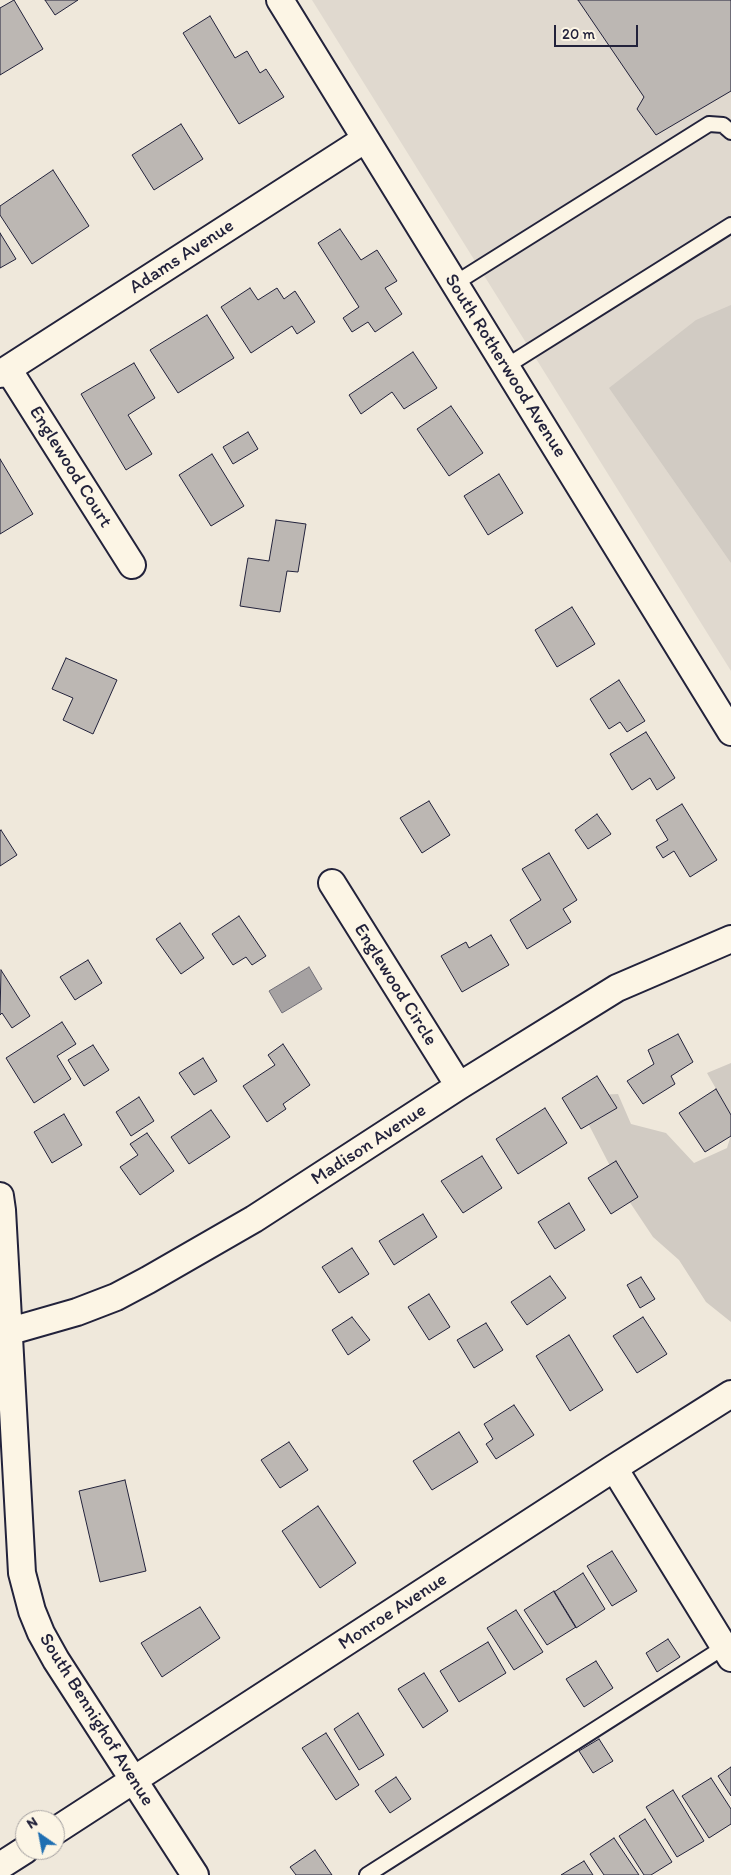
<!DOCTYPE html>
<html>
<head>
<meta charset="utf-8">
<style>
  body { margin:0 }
  #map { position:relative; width:731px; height:1875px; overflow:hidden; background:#efe8db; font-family:Itim,sans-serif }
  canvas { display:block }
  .north { position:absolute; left:15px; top:1810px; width:50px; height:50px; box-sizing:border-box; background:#fcf5e5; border:1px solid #a5a1a1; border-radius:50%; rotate:327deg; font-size:14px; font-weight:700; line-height:20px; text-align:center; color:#22223b }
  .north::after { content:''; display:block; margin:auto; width:18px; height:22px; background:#1f6fb2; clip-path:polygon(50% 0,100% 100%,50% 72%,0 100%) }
  .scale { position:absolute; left:554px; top:25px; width:84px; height:22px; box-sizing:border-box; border:2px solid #22223b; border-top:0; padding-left:6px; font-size:15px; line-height:18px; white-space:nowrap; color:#22223b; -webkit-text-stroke:4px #fcf5e5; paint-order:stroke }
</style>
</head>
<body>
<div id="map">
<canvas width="731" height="1875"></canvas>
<div class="north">N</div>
<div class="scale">20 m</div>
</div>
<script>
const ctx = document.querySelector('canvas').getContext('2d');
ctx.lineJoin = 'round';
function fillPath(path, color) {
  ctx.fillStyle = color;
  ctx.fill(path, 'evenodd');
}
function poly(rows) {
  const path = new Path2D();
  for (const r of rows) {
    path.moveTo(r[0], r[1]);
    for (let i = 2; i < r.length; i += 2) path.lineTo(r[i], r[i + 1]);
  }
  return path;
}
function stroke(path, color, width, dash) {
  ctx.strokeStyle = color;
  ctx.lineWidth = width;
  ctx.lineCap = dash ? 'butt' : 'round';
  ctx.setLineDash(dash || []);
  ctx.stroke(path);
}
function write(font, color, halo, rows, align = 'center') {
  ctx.font = font + ' Itim,sans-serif';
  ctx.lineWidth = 4;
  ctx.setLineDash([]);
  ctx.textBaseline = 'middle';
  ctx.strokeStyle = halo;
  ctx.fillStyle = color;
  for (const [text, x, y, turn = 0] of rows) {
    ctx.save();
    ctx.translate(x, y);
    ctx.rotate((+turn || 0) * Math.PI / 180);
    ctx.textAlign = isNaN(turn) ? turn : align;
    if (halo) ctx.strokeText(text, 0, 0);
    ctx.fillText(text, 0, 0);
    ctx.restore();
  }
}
fillPath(poly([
  [312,0,731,0,731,671]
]), '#e0d9cf');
fillPath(poly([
  [731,305,731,563,609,388,696,320],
  [731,1063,731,1115,707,1073],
  [618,1094,631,1124,666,1133,694,1163,727,1148,731,1135,731,1322,706,1302,679,1260,653,1237,625,1195,574,1096]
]), '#d1cbc3');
const water = poly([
  [309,967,322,989,282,1013,269,991,309,967]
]);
fillPath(water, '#a6a2a2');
stroke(water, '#716f79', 1);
const building = poly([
  [14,0,43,49,0,75,0,8,14,0],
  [45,0,78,0,55,15,45,0],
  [578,0,731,0,731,91,656,135,637,109,644,97,578,0],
  [210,16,235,58,247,51,260,73,266,69,284,97,239,124,183,33,210,16],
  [181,124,203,159,154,190,132,155,181,124],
  [53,170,89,226,32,264,0,215,0,206,53,170],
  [340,229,361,260,377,250,397,281,385,288,402,314,375,332,368,322,352,332,343,318,359,307,318,243,340,229],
  [0,233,16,259,0,268,0,233],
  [250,288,258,300,277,288,284,299,295,291,315,322,297,334,292,326,251,353,221,307,250,288],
  [207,315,234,358,178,393,150,350,207,315],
  [413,352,437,388,404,409,392,392,361,414,349,395,413,352],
  [134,363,155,398,128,415,152,454,126,470,81,394,134,363],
  [451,406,483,453,449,476,417,429,451,406],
  [248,432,258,449,233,464,223,447,248,432],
  [212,454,244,506,211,526,179,475,212,454],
  [0,459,33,514,0,534,0,459],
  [499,474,523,513,488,535,464,496,499,474],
  [276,520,306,524,298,572,287,571,280,612,240,606,248,558,269,561,276,520],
  [572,607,595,644,557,667,535,630,572,607],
  [66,658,117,680,93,734,63,720,73,698,52,689,66,658],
  [619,680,645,721,627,732,620,722,609,729,590,699,619,680],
  [646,732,675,778,657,790,650,778,632,790,610,754,646,732],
  [429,801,450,835,422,853,400,818,429,801],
  [682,804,717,860,690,877,674,851,663,858,656,847,668,840,656,820,682,804],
  [597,814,611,834,588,849,575,830,597,814],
  [1,830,17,855,0,866,0,831,1,830],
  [549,853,577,900,563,909,571,922,527,949,510,920,541,900,522,869,549,853],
  [239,916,266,956,252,965,246,957,233,965,212,934,239,916],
  [180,923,204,958,181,974,156,939,180,923],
  [491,935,509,965,462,992,441,956,466,942,469,948,491,935],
  [88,960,102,983,75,1000,60,977,88,960],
  [1,970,30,1016,12,1028,2,1013,0,1015,1,970],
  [62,1022,76,1044,57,1056,71,1079,34,1103,6,1058,62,1022],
  [678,1034,693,1062,671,1076,675,1084,643,1104,627,1081,654,1064,648,1050,678,1034],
  [283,1044,310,1085,283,1104,286,1109,267,1122,243,1086,275,1065,268,1055,283,1044],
  [93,1045,109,1070,84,1086,68,1060,93,1045],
  [203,1058,217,1081,194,1095,179,1073,203,1058],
  [597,1076,617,1108,581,1129,562,1098,597,1076],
  [716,1089,731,1115,731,1136,705,1152,679,1113,716,1089],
  [139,1097,154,1121,131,1136,116,1112,139,1097],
  [545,1108,567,1143,518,1174,496,1139,545,1108],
  [211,1110,230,1137,189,1164,171,1137,211,1110],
  [64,1114,82,1145,52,1163,34,1132,64,1114],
  [147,1133,174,1171,140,1195,120,1167,138,1155,130,1144,147,1133],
  [482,1156,502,1188,463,1213,441,1181,482,1156],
  [616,1161,638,1197,611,1214,588,1178,616,1161],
  [569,1203,585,1230,555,1249,538,1222,569,1203],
  [423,1214,437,1237,394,1265,379,1241,423,1214],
  [352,1248,369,1274,339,1293,322,1267,352,1248],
  [550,1276,566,1298,527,1325,511,1302,550,1276],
  [641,1277,655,1299,640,1308,627,1285,641,1277],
  [429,1294,450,1327,429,1340,408,1307,429,1294],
  [352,1317,370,1340,348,1355,332,1330,352,1317],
  [643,1317,667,1354,637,1373,613,1336,643,1317],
  [486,1323,503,1350,474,1368,457,1340,486,1323],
  [569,1335,603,1390,570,1411,536,1356,569,1335],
  [514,1405,534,1435,496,1459,486,1444,493,1439,484,1424,514,1405],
  [459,1432,478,1462,432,1490,413,1461,459,1432],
  [289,1442,308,1470,280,1488,261,1460,289,1442],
  [125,1480,146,1571,100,1582,79,1491,125,1480],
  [318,1506,356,1563,320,1588,282,1531,318,1506],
  [612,1551,637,1591,612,1606,587,1566,612,1551],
  [583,1573,605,1609,576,1628,554,1592,583,1573],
  [554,1591,576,1627,547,1645,524,1610,554,1591],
  [200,1607,220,1638,162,1677,141,1643,200,1607],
  [516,1610,543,1652,514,1670,487,1628,516,1610],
  [668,1639,680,1657,657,1672,646,1653,668,1639],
  [488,1642,506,1673,459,1702,440,1671,488,1642],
  [596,1661,613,1688,584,1707,566,1679,596,1661],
  [424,1673,448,1711,423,1728,398,1689,424,1673],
  [358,1713,384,1755,359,1770,334,1729,358,1713],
  [326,1733,359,1785,336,1800,302,1748,326,1733],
  [599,1739,613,1761,593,1773,579,1751,599,1739],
  [731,1767,731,1796,718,1776,731,1767],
  [396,1777,411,1799,390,1813,375,1791,396,1777],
  [711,1778,731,1809,731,1824,709,1838,682,1796,711,1778],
  [673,1790,704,1841,677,1857,646,1807,673,1790],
  [645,1819,672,1862,651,1875,644,1875,619,1836,645,1819],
  [614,1838,639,1875,604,1875,590,1854,614,1838],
  [315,1850,332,1875,296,1875,290,1867,315,1850],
  [584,1861,593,1875,561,1875,584,1861]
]);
fillPath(building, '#bcb7b3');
stroke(building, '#22223b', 1);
const lane = poly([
  [454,284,709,124,723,125,731,132],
  [505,367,731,225],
  [367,1875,729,1644]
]);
const street = poly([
  [280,0,731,732],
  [8,369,132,565],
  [0,374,364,140],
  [332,883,459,1086],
  [0,1196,2,1210,22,1573,32,1611,41,1633,56,1660,195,1875],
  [0,1334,77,1312,116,1297,148,1280,254,1219,459,1086,617,988,731,939],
  [614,1468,731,1658],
  [55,1831,614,1468,731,1394],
  [0,1866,25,1850]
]);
stroke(lane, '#22223b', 18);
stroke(street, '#22223b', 30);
stroke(lane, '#fcf5e5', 14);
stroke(street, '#fcf5e5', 26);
write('19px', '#22223b', '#fcf5e5', [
  ["Adams Avenue",182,257,-33],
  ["South Rotherwood Avenue",505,366,58],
  ["Englewood Court",70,467,58],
  ["Englewood Circle",395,985,58],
  ["Madison Avenue",369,1145,-33],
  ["Monroe Avenue",393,1612,-33],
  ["South Bennighof Avenue",96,1720,58]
]);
</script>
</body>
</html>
